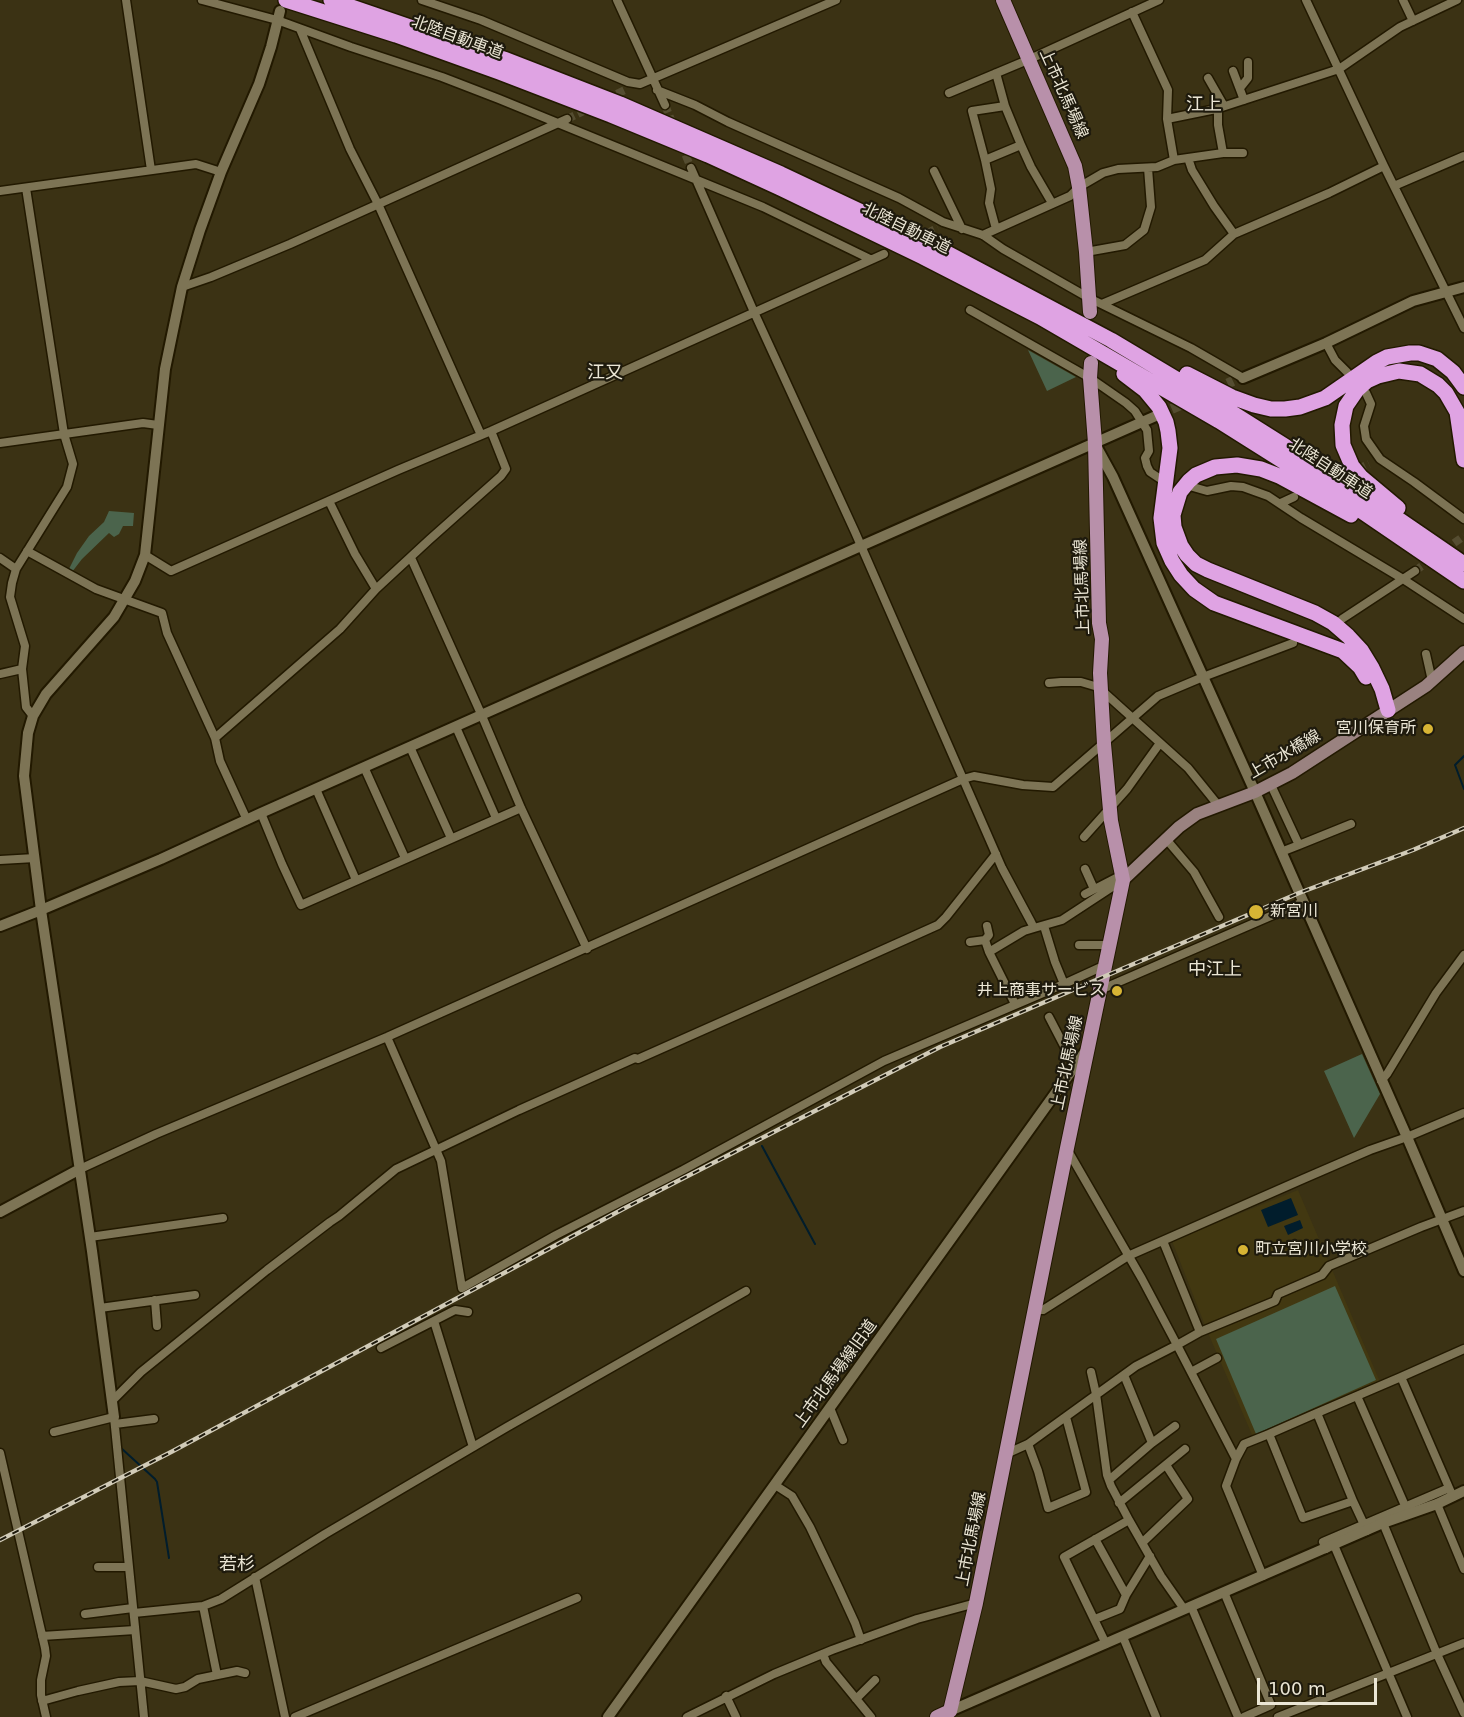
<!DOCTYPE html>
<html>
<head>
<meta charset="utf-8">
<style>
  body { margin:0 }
  #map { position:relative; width:1464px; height:1717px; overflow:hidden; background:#3b3214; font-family:"DejaVu Sans",sans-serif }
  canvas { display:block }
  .scale { position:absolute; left:1257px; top:1678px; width:120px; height:27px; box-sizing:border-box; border:3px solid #ebe6d5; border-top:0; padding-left:8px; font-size:18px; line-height:21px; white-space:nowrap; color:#ebe6d5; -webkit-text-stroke:4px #1e1a0d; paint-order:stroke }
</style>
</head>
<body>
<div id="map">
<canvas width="1464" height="1717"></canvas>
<div class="scale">100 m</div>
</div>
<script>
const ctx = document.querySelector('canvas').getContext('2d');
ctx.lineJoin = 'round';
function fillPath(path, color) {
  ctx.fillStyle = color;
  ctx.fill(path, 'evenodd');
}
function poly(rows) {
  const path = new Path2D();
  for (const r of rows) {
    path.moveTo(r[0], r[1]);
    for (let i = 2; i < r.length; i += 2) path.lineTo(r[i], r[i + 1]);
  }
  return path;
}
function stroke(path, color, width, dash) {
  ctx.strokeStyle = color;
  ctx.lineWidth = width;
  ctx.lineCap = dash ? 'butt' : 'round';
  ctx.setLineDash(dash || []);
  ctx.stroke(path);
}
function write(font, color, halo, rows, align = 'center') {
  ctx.font = font + ' "DejaVu Sans","Noto Sans JP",sans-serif';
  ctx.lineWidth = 4.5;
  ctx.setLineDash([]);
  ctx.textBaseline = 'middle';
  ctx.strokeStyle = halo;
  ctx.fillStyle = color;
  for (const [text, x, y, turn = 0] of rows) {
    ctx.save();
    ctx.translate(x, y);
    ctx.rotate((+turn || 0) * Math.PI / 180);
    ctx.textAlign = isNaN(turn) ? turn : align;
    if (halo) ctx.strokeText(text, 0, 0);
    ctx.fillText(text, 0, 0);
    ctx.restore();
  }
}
fillPath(poly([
  [1298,1190,1380,1382,1253,1437,1208,1333,1172,1241]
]), '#423811');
fillPath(poly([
  [1028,350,1076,377,1047,391],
  [109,511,134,513,133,526,123,526,119,534,114,537,109,533,82,559,72,572,68,571,77,553,89,536,104,522],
  [1362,1054,1380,1094,1354,1138,1324,1071],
  [1335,1286,1376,1380,1256,1434,1216,1339]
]), '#4b644c');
fillPath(poly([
  [1291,1198,1298,1215,1268,1227,1261,1210],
  [1300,1220,1303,1228,1288,1235,1284,1226]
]), '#011d2c');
stroke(poly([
  [1464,756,1455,765,1464,789],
  [762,1146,815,1244],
  [121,1448,155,1479,157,1482,169,1558]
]), '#011d2c', 2);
stroke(poly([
  [606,99,625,90],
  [665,105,674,127],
  [567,119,590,108],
  [681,144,691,168],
  [916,238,938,228],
  [1336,479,1369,464],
  [1415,571,1464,536]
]), '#554d31', 8, [8, 4]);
stroke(poly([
  [1214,390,1233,381],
  [1158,415,1192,400]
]), '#554d31', 10, [10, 5]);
const minor = poly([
  [126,0,151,170],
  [202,0,277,20,351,47,442,77,499,99,763,207,870,259],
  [422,0,481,20,628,82,640,84,836,0],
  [617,0,665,105],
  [1306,0,1384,166,1464,328],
  [1403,0,1413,21],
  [1132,12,1168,90,1167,119],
  [300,29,350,149,378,204,481,435],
  [1233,71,1244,100],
  [996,73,1005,106,972,111,985,160,1021,145,1005,106],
  [1208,78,1224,106],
  [1240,88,1248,78,1248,62],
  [657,90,695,105,728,122,899,198,943,222,983,235,1003,249,1089,298,1191,348,1243,378],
  [949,93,1030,59,1159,0],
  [1021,145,1031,167,1052,203],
  [1223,153,1243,153],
  [1188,158,1223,153,1218,125,1218,108],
  [985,160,991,189,989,203,996,229],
  [1174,160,1188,158,1192,170,1214,206,1234,234],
  [691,168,754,312,855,532,1002,868,1031,922,1034,928,1062,920,1123,880],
  [934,171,962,229],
  [1394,186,1464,156],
  [26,188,64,434,73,464,67,487,16,569,12,583,10,597,25,646,22,669,26,707,33,716],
  [0,191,196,164,221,172],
  [983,235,1070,196,1079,187,1103,173,1118,169,1157,167,1174,160,1167,119,1216,109,1339,69,1400,27,1457,0],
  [1086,252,1125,245,1144,230,1151,207,1148,168],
  [182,287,211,277,290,244,567,119],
  [1102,304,1205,260,1234,234,1329,193,1384,166],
  [970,310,1090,378,1126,403,1135,411,1147,430,1149,451,1145,458,1147,466,1150,472,1159,478],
  [1326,343,1335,360,1347,372],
  [1366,393,1371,404,1364,426,1366,439,1380,459,1414,482,1464,519],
  [0,443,143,423,158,425],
  [1193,487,1207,491,1231,486,1243,487,1268,496,1301,518,1403,579,1464,619],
  [329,501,355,554,376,589],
  [1281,503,1294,497],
  [27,551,96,589,162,613,167,633,215,738,220,761,247,820],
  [145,555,171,571,398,470,491,431,884,254],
  [0,558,16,569],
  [411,558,482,716,521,808,587,949],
  [1342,619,1415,571],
  [1426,654,1432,681],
  [0,674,22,669],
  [1049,683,1061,682,1081,682,1098,687,1188,768,1218,805],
  [456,727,496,818],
  [215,738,340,629,376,589,429,540,501,476,506,469,491,431],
  [410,747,451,838],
  [364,767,405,858],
  [1271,785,1299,845,1281,852],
  [316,789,356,880],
  [261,813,282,864,301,905,521,808],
  [1084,837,1127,789,1160,743],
  [1166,839,1194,872,1219,917],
  [1299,845,1351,824],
  [0,860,35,858],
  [1085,869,1094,889],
  [1085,894,1116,878,1123,880],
  [1044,926,1055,962,1064,984,1099,968,1104,967],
  [985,940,989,935,987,926],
  [970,942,985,940,989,952,1024,931,1034,928],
  [1079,945,1109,945],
  [989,952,1015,1004],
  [1100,990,1303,902],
  [1049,1017,1075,1067],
  [387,1037,441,1161,462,1288,556,1235,683,1170,884,1061,1064,984],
  [1381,1081,1387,1074,1436,993,1464,955],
  [80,1169,156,1134,387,1037,963,779,974,776,1023,785,1053,787,1158,696,1203,677,1293,643],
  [90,1237,223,1218],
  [1163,1241,1200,1332,1177,1345,1236,1459,1226,1486,1263,1576],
  [155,1300,157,1326],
  [100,1308,195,1295],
  [1035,1310,1043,1310,1128,1256,1303,1179,1370,1150,1407,1137,1464,1113],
  [434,1321,473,1447],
  [1200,1332,1275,1301,1278,1294,1322,1275,1329,1266,1421,1227,1464,1211],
  [381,1348,455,1310,468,1312],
  [1091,1372,1096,1394,1107,1475,1111,1486,1129,1520,1161,1576,1184,1609],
  [1191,1372,1217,1358],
  [1124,1375,1152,1443,1175,1426],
  [1357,1396,1406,1508],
  [112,1401,141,1372,267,1270,330,1222,339,1216,396,1169,519,1110,635,1058,638,1059,791,991,938,925,946,917,996,854],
  [830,1408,843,1440],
  [1317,1413,1401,1377],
  [115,1424,154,1419],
  [54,1432,114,1417,144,1717],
  [1269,1434,1317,1413,1353,1501],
  [1028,1444,1038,1471,1048,1508,1086,1492,1066,1417],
  [0,1453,45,1648,46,1656,41,1680,41,1695,46,1717],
  [1006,1454,1028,1444,1136,1366,1177,1345,1142,1279,1067,1149],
  [1236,1459,1244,1444,1269,1434,1303,1518,1353,1501,1367,1531],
  [1109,1480,1152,1443],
  [775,1485,792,1496,810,1527,838,1586,855,1623,861,1640],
  [1453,1497,1401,1377,1464,1349],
  [1119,1503,1185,1449],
  [1437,1504,1464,1569],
  [1383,1523,1437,1654,1464,1713],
  [1095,1539,1126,1595,1150,1556],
  [1143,1542,1188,1499,1166,1465],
  [1334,1545,1407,1717],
  [1326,1549,1323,1542,1449,1488],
  [98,1567,129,1567],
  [255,1577,285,1717],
  [1224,1592,1271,1705,1244,1717],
  [203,1606,217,1675],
  [1191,1606,1238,1717],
  [134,1613,203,1606,221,1599,325,1534,507,1427,746,1291],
  [85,1614,133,1608],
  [1095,1619,1120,1609,1126,1595],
  [42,1636,135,1630],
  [1123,1637,1156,1717],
  [1106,1644,1064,1557,1129,1520],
  [823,1654,826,1662,871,1717],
  [726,1696,736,1717],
  [856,1699,875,1680],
  [42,1701,78,1691,119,1682,140,1681,176,1689,185,1687,198,1679,237,1671,245,1673],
  [295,1717,577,1598],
  [687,1717,774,1674,832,1650,917,1619,976,1603],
  [1278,1717,1464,1643]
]);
const tertiary = poly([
  [1243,378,1326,343,1413,301,1464,287],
  [1096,446,1113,477,1255,792,1407,1137,1464,1271],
  [0,926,41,910,161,859,261,813,861,546,1158,415],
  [0,1212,80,1169],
  [114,1417,92,1251,41,910,24,776,28,733,33,716,46,694,114,617,135,581,145,555,165,369,182,287,200,230,221,172,259,84,271,47,280,11],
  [950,1711,1383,1523,1437,1504,1464,1491],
  [608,1717,1085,1052]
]);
const secondary = poly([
  [1123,880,1179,827,1197,814,1255,792,1292,773,1426,686,1464,652]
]);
const primary = poly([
  [1003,0,1075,166,1079,187,1086,252,1090,312],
  [937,1717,950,1711,976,1603,1067,1148,1123,880,1111,821,1104,744,1100,673,1102,639,1099,623,1095,443,1090,378,1091,363]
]);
const motorway = poly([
  [286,0,396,35,499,72,611,115,708,155,780,188,923,257,1040,317,1219,421,1357,508,1464,581],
  [331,0,504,59,620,104,781,174,934,246,1111,340,1228,410,1366,497,1464,564],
  [1124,374,1145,390,1159,407,1166,422,1168,431,1170,448,1161,518,1164,543,1172,561,1181,575,1194,589,1214,603,1343,651,1360,667,1366,677],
  [1187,374,1232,397,1254,405,1271,409,1285,409,1300,407,1325,398,1377,362,1387,357,1410,353,1419,353,1437,359,1453,372,1464,387],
  [1398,508,1361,477,1352,466,1343,445,1342,425,1346,406,1357,390,1367,381,1378,376,1399,371,1420,374,1438,385,1446,393,1457,412,1464,460],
  [1351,515,1279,476,1261,469,1237,465,1215,467,1196,475,1189,481,1180,492,1173,515,1174,527,1181,546,1187,555,1196,564,1208,570,1315,613,1333,623,1348,636,1361,650,1372,668,1382,689,1388,710]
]);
stroke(minor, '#221900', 11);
stroke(tertiary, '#221900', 14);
stroke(secondary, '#221900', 15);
stroke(primary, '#221900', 16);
stroke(motorway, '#221900', 18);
stroke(minor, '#7d7455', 8);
stroke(tertiary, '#7d7455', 10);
stroke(secondary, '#9a8280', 12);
stroke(primary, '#b890aa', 14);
stroke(motorway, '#dfa3e3', 15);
const rail = poly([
  [0,1540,173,1451,623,1209,940,1047,1299,893,1413,850,1464,828]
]);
stroke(rail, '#d1cbb8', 4.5);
stroke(rail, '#1e1a0d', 2, [7]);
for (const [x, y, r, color] of [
  [1428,729,6,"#d7b434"],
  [1256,912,8,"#d7b434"],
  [1117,991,6,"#d7b434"],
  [1243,1250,6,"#d7b434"]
]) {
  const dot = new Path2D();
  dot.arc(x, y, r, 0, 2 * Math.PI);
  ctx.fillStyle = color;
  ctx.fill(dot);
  stroke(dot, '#1e1a0d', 2);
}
write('16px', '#ebe6d5', '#1e1a0d', [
  ["北陸自動車道",457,38,20],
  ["上市北馬場線",1063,94,66],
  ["北陸自動車道",906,229,26],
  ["北陸自動車道",1330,469,33],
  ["上市北馬場線",1083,587,-92],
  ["上市水橋線",1285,755,-30],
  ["上市北馬場線",1068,1063,-78],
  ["上市北馬場線旧道",836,1374,-54],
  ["上市北馬場線",972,1539,-79]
]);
write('16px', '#ebe6d5', '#1e1a0d', [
  ["宮川保育所",1416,729],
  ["新宮川",1270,912,"left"],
  ["井上商事サービス",1105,991],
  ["町立宮川小学校",1255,1250,"left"]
], 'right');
write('18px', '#ebe6d5', '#1e1a0d', [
  ["江上",1204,105],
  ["江又",605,373],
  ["中江上",1215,970],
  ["若杉",237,1565]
]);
</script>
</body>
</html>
